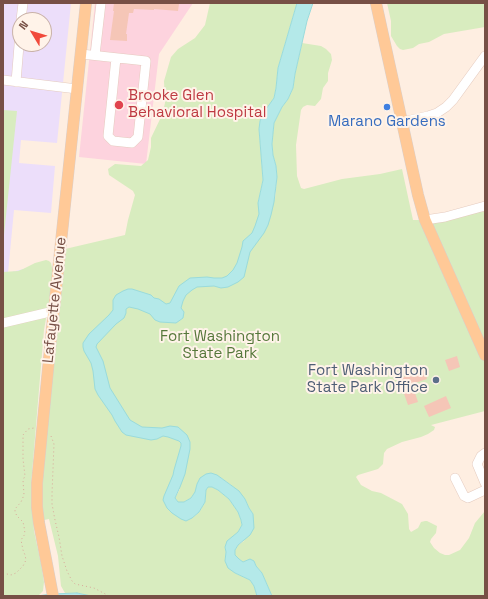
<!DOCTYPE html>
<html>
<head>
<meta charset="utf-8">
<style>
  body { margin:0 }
  #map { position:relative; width:488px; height:599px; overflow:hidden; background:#feeee1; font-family:"Space Grotesk",sans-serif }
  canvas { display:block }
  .frame { position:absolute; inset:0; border:4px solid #775046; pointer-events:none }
  .north { position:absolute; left:12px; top:12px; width:40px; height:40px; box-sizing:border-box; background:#fff3e9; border:1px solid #c9b2a8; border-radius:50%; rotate:308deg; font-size:11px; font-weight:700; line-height:16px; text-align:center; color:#775046 }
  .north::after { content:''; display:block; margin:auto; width:14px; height:18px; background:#f14a3c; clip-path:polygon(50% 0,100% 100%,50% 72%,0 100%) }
</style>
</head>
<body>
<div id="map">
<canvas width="488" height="599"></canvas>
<div class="frame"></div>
<div class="north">N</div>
</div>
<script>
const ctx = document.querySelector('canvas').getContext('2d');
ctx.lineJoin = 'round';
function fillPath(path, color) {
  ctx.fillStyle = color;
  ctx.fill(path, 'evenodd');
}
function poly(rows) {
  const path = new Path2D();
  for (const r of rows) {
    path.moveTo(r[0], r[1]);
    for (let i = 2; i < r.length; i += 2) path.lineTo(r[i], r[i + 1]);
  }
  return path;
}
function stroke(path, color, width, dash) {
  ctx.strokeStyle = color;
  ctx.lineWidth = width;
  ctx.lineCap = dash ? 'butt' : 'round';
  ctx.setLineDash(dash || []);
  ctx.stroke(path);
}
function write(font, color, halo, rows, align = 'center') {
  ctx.font = font + ' "Space Grotesk",sans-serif';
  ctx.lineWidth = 4;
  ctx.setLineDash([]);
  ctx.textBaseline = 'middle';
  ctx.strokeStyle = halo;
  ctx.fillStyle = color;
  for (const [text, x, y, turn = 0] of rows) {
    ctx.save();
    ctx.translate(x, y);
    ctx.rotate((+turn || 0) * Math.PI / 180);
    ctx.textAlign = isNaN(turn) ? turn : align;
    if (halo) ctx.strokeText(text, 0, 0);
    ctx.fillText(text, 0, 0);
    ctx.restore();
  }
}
fillPath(poly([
  [3,3,71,3,57,143,21,140,19,163,55,166,51,213,14,210,8,273,46,263,3,467],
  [20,20,44,20,44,44,20,44]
]), '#ecdefa');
fillPath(poly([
  [95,3,193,3,159,54,146,164,79,157]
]), '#fdd3de');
fillPath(poly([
  [210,3,297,3,278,68,276,88,274,98,260,121,259,129,263,180,258,203,275,199,277,177,276,166,273,155,272,144,274,123,282,107,288,99,293,88,295,74,302,43,321,46,326,49,331,54,332,60,328,73,328,81,323,88,321,99,315,106,307,105,303,107,301,110,296,145,297,176,301,188,304,189,342,179,380,174,402,169,413,220,433,220,485,211,485,411,431,425,435,427,434,430,428,434,421,437,402,442,387,449,384,453,383,464,378,469,358,475,356,477,361,485,372,491,381,493,402,504,408,514,409,529,411,532,418,528,421,522,425,521,427,521,437,526,436,533,431,539,430,542,434,548,440,553,445,555,449,555,460,550,469,538,475,523,485,511,485,596,272,596,262,573,256,566,254,561,248,560,243,562,239,559,235,555,235,550,238,545,244,541,253,514,249,508,245,499,231,485,221,478,197,484,195,493,191,498,184,502,178,502,175,498,180,489,166,491,192,518,199,512,205,502,206,490,208,487,212,487,218,490,229,499,238,512,241,520,242,525,238,532,225,547,226,552,225,561,235,573,250,580,254,586,257,596,91,596,77,593,65,593,61,586,58,556,49,519,44,520,40,502,65,249,125,235,128,220,135,195,133,191,109,175,108,169,115,164,141,166,148,160,151,147,151,138,162,115,165,103,164,81,171,57,178,49,195,38,205,25],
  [387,3,485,3,485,27,444,34,429,42,419,44,413,48,403,50,400,49,397,46,391,36,391,21],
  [3,110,17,111,4,235,3,235],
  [46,260,49,261,51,263,53,272,50,296,44,330,31,485,34,531,41,563,44,582,43,591,38,596,3,596,3,272,18,271,23,269,35,263]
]), '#d8ecbf');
const water = poly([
  [297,3,313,3,307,21,295,74,293,88,288,99,282,107,274,123,272,144,273,155,276,166,277,177,274,202,271,215,268,225,264,233,250,252,244,277,238,282,228,287,221,288,214,286,197,287,192,290,186,295,183,301,181,308,184,312,183,318,176,323,160,322,155,320,150,314,138,309,129,307,126,309,126,313,124,318,116,324,97,344,96,347,103,361,110,388,130,420,142,427,162,428,170,426,178,427,187,435,190,442,190,449,185,474,180,487,175,498,178,502,184,502,191,498,195,492,197,484,200,478,206,474,211,473,217,475,239,491,245,499,249,508,253,514,254,528,250,535,238,545,235,550,235,555,239,559,243,562,250,559,254,561,256,566,262,573,272,596,257,596,254,586,250,580,235,573,228,568,225,561,226,552,225,547,227,541,238,532,242,525,241,520,238,512,229,499,218,490,212,487,208,487,206,490,205,502,199,512,192,518,186,521,181,519,172,513,167,508,163,500,164,496,173,475,174,470,181,446,181,443,179,441,168,437,163,436,157,439,151,440,126,435,122,432,115,421,112,415,98,395,95,389,93,371,91,363,84,351,83,347,83,343,89,334,109,315,113,310,113,300,116,295,123,291,128,289,132,289,151,295,154,298,159,299,166,304,170,303,179,286,190,278,207,277,214,278,222,278,227,276,233,270,237,263,242,247,243,241,252,233,255,226,259,214,258,203,263,180,259,129,260,121,264,112,274,98,276,88,278,68,297,3],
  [77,593,91,596,37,596,52,594,77,593]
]);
fillPath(water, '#b4e9e9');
stroke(water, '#9adbdb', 1);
fillPath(poly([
  [114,3,178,3,178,4,179,4,178,11,154,9,154,10,134,9,133,13,129,13,126,34,127,34,127,41,110,40,114,11,113,11],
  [457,356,460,367,449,371,445,360],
  [424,369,427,379,412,384,418,402,408,405,402,388,404,388,401,378],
  [446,396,451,408,429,417,424,406]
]), '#f5c6b7');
const minor = poly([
  [21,20,23,3],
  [81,54,146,61,138,137,132,143,113,141,108,136,116,58],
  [95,55,101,3],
  [3,80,77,89],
  [16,82,20,33],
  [402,122,428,116,437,113,446,107,453,100,485,56],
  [425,220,445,217,485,206],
  [3,323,54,311],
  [485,453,481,456,477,464,485,483],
  [455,478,464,496,468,498,485,490]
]);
const major = poly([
  [376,3,418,195,425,220,485,355],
  [53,596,39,523,37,507,37,483,51,338,86,3]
]);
stroke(minor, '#e5cbbf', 10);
stroke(major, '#d9cecb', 12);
stroke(poly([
  [51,436,54,444,52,494,52,504,55,520,59,537,62,556,67,571,72,581,75,584,94,588,109,596],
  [3,573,11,575,16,573,23,566,26,560,25,555,23,550,21,540,25,534,24,526,23,522,17,516,15,512,15,509,21,502,24,495,23,480,25,476,23,459,23,435,28,429,34,428]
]), '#daa99a', 1, [1, 3]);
stroke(minor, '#fff', 9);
stroke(major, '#ffc997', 11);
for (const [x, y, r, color] of [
  [119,105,5,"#e0444e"],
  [387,107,4,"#3f7fe0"],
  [436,380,4,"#5c6f8a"]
]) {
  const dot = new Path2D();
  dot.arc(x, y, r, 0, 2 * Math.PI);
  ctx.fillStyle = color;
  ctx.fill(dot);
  stroke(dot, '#fff3e9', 1.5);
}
write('15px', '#be3a42', '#fff3e9', [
  ["Brooke Glen",128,96],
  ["Behavioral Hospital",128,113]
], 'left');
write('15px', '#366cbe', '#fff3e9', [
  ["Marano Gardens",387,122]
]);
write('15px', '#775046', '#fff3e9', [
  ["Lafayette Avenue",55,300,-84]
]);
write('15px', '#56783b', '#fff3e9', [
  ["Fort Washington",220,337],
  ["State Park",220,354]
]);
write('15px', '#4e5e75', '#fff3e9', [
  ["Fort Washington",428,371],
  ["State Park Office",428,388]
], 'right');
</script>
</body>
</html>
